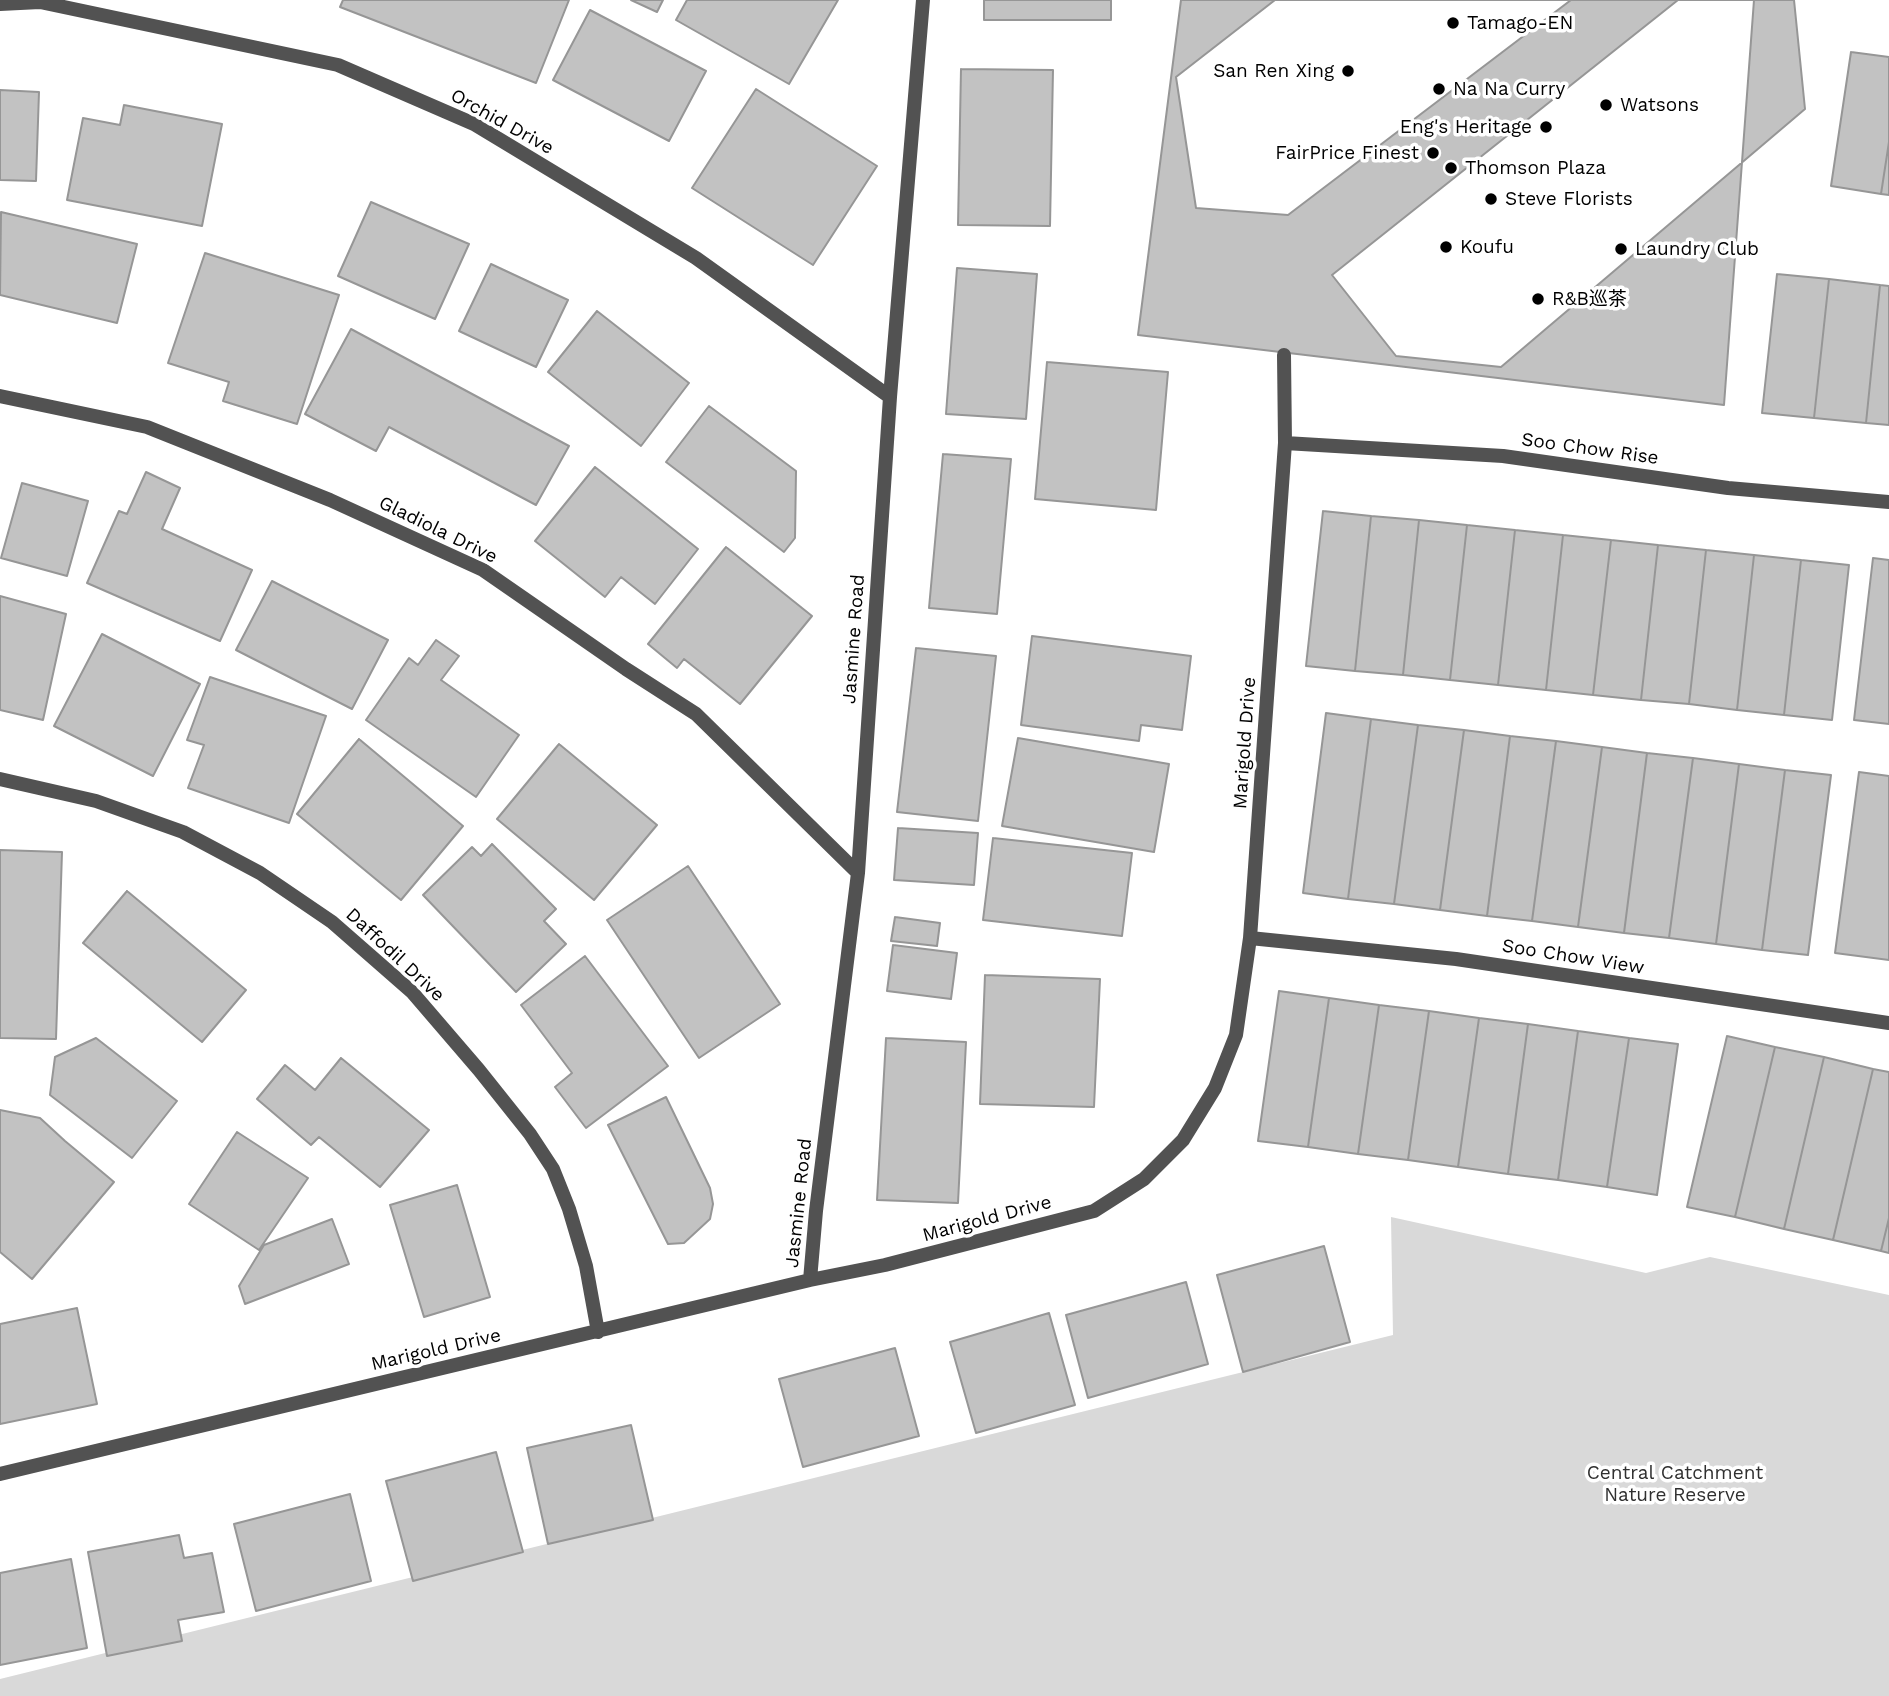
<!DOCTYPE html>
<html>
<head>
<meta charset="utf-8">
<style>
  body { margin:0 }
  canvas { display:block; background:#fff }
</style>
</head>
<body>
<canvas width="1889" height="1696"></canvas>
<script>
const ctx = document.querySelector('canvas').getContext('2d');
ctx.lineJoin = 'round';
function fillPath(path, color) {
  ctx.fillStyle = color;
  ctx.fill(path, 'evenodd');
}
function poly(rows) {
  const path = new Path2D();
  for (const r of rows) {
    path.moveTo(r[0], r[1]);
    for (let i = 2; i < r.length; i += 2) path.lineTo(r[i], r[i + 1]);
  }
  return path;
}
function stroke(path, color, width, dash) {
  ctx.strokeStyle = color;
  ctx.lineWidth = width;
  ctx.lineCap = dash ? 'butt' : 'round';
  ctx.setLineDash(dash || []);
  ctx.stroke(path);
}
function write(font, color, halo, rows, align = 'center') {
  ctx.font = font + ' "Work Sans","Noto Sans SC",sans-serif';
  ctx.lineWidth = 7;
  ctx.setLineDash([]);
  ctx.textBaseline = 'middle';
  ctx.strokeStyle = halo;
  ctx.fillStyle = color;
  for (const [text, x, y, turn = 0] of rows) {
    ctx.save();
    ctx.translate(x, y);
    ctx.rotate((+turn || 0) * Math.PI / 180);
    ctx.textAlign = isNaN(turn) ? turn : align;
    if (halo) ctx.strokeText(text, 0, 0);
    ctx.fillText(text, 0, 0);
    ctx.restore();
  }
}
fillPath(poly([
  [1391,1217,1646,1273,1710,1257,1889,1295,1889,1696,0,1696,0,1679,1393,1335]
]), '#d9d9d9');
const building = poly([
  [343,0,569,0,536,83,340,7,343,0],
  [631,0,663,0,657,12,631,0],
  [687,0,838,0,789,84,676,20,687,0],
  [984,0,1111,0,1111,20,984,20,984,0],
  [1181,0,1754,0,1724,405,1138,335,1181,0],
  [1275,0,1571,0,1288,215,1196,208,1176,77,1275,0],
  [1678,0,1794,0,1805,109,1501,367,1396,356,1332,275,1678,0],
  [590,10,706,71,669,141,553,80,590,10],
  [1851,52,1889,57,1889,142,1881,194,1831,186,1851,52],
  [961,69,1053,70,1050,226,958,225,961,69],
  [756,89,877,166,813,265,692,188,756,89],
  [0,90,39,92,36,181,0,180,0,90],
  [124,105,222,124,202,226,67,200,83,118,120,125,124,105],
  [1889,142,1889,195,1881,194,1889,142],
  [371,202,469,244,435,319,338,276,371,202],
  [1,212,137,244,117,323,0,295,1,212],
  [205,253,339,295,297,424,223,401,229,382,168,363,205,253],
  [491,264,568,300,536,367,459,331,491,264],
  [957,268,1037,274,1026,419,946,414,957,268],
  [1777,274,1829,279,1814,418,1762,413,1777,274],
  [1829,279,1880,285,1866,423,1814,418,1829,279],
  [1880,285,1889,286,1889,425,1866,423,1880,285],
  [597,311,689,383,641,446,548,372,597,311],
  [351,329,569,446,536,505,389,427,376,451,305,414,351,329],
  [1047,362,1168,372,1156,510,1035,499,1047,362],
  [709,406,796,471,795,538,784,552,666,462,709,406],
  [943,454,1011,459,997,614,929,608,943,454],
  [595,467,698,549,655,604,621,577,605,597,535,541,595,467],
  [146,472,180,488,162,529,252,570,220,641,87,583,119,511,127,514,146,472],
  [22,483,88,501,67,576,1,558,22,483],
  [1323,511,1371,516,1355,671,1306,666,1323,511],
  [1371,516,1419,520,1403,675,1355,671,1371,516],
  [1419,520,1467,525,1450,680,1403,675,1419,520],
  [1467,525,1515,530,1498,685,1450,680,1467,525],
  [1515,530,1563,535,1546,690,1498,685,1515,530],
  [1563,535,1611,540,1593,695,1546,690,1563,535],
  [1611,540,1658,545,1641,700,1593,695,1611,540],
  [1658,545,1706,550,1689,704,1641,700,1658,545],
  [726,547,812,616,740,704,684,659,677,668,648,644,726,547],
  [1706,550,1754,555,1737,710,1689,704,1706,550],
  [1754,555,1801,560,1784,715,1737,710,1754,555],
  [1873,558,1889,560,1889,724,1854,720,1873,558],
  [1801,560,1849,565,1832,720,1784,715,1801,560],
  [272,581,388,640,352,709,236,650,272,581],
  [0,596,66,614,43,720,0,710,0,596],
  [102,634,200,684,153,776,54,726,102,634],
  [1032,636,1191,656,1182,730,1141,725,1139,741,1021,725,1032,636],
  [436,640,459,656,441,680,519,735,476,797,366,720,409,658,418,665,436,640],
  [916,648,996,656,978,821,897,812,916,648],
  [210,677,326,716,289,823,188,788,204,745,187,740,210,677],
  [1326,713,1371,719,1348,899,1303,893,1326,713],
  [1371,719,1418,725,1394,904,1348,899,1371,719],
  [1418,725,1464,730,1440,910,1394,904,1418,725],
  [1464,730,1510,736,1487,916,1440,910,1464,730],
  [1510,736,1556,741,1532,921,1487,916,1510,736],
  [1018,738,1169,764,1154,852,1002,826,1018,738],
  [359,739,463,826,401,900,297,814,359,739],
  [1556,741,1602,747,1578,927,1532,921,1556,741],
  [559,744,657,825,594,900,497,819,559,744],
  [1602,747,1647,753,1624,933,1578,927,1602,747],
  [1647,753,1693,758,1669,938,1624,933,1647,753],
  [1693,758,1739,764,1716,944,1669,938,1693,758],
  [1739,764,1785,770,1762,950,1716,944,1739,764],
  [1785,770,1831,775,1808,955,1762,950,1785,770],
  [1859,772,1889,776,1889,960,1835,953,1859,772],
  [898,828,978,833,974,885,894,880,898,828],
  [993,838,1132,853,1122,936,983,920,993,838],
  [492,844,556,909,544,921,566,944,516,992,423,895,472,847,481,856,492,844],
  [0,850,62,852,56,1039,0,1038,0,850],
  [688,866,780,1004,699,1058,607,920,688,866],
  [127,891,246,990,202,1042,83,943,127,891],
  [895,917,940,923,937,946,891,941,895,917],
  [893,945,957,953,951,999,887,991,893,945],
  [585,956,668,1066,586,1128,555,1087,572,1073,521,1005,585,956],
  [985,975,1100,979,1094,1107,980,1104,985,975],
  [1279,991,1329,998,1308,1147,1258,1141,1279,991],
  [1329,998,1379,1005,1358,1154,1308,1147,1329,998],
  [1379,1005,1429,1011,1408,1160,1358,1154,1379,1005],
  [1429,1011,1479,1018,1458,1167,1408,1160,1429,1011],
  [1479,1018,1528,1024,1508,1174,1458,1167,1479,1018],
  [1528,1024,1578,1031,1558,1180,1508,1174,1528,1024],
  [1578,1031,1629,1038,1607,1187,1558,1180,1578,1031],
  [1727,1036,1775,1047,1735,1217,1687,1207,1727,1036],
  [96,1038,177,1101,132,1158,50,1095,55,1057,96,1038],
  [886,1038,966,1042,958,1203,877,1200,886,1038],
  [1629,1038,1678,1044,1657,1195,1607,1187,1629,1038],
  [1775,1047,1824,1057,1784,1229,1735,1217,1775,1047],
  [1824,1057,1873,1069,1833,1240,1784,1229,1824,1057],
  [341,1058,429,1130,380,1187,319,1137,311,1145,257,1099,285,1065,315,1090,341,1058],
  [1873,1069,1889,1072,1889,1218,1881,1251,1833,1240,1873,1069],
  [666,1097,710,1188,713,1204,710,1219,684,1243,668,1244,608,1125,666,1097],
  [0,1110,40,1118,65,1141,114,1182,32,1279,0,1252,0,1110],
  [237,1132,308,1178,259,1250,189,1204,237,1132],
  [457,1185,490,1297,424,1317,390,1205,457,1185],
  [1889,1218,1889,1253,1881,1251,1889,1218],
  [332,1219,349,1264,245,1304,239,1286,264,1245,332,1219],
  [1324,1246,1350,1342,1243,1372,1217,1275,1324,1246],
  [1186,1282,1208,1364,1088,1398,1066,1315,1186,1282],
  [77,1308,97,1404,0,1424,0,1324,77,1308],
  [1049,1313,1075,1405,976,1433,950,1342,1049,1313],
  [895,1348,919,1436,803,1467,779,1379,895,1348],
  [631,1425,653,1520,548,1544,527,1448,631,1425],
  [496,1452,523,1552,413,1581,386,1481,496,1452],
  [350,1494,371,1581,256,1611,234,1524,350,1494],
  [179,1535,184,1558,212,1553,224,1612,178,1620,182,1641,107,1656,88,1552,179,1535],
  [71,1559,87,1648,0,1665,0,1573,71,1559]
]);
fillPath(building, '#c2c2c2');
stroke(building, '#969696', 2);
stroke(poly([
  [0,4,40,2,338,65,474,124,696,258,890,397],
  [0,396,147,427,330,500,483,570,626,669,696,714,858,873],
  [1285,443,1503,456,1728,488,1889,502],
  [0,779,96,801,183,832,260,873,332,922,412,992,479,1070,530,1134,553,1169,569,1209,586,1266,598,1332],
  [1250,938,1456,959,1889,1023],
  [810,1280,816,1211,858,873,890,397,923,0],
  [0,1474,810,1280,885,1265,1094,1211,1144,1179,1183,1140,1215,1088,1236,1035,1250,938,1285,443,1284,355]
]), '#525252', 14);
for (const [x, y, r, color] of [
  [1453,23,7,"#000"],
  [1348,71,7,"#000"],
  [1439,89,7,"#000"],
  [1606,105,7,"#000"],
  [1546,127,7,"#000"],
  [1433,153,7,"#000"],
  [1451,168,7,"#000"],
  [1491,199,7,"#000"],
  [1446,247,7,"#000"],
  [1621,249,7,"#000"],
  [1538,299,7,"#000"]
]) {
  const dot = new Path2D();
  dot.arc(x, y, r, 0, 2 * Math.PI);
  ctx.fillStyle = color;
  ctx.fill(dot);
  stroke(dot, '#fff', 2.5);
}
write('19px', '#000', '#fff', [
  ["Tamago-EN",1467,23],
  ["San Ren Xing",1334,71,"right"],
  ["Na Na Curry",1453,89],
  ["Watsons",1620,105],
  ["Eng's Heritage",1532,127,"right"],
  ["FairPrice Finest",1419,153,"right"],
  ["Thomson Plaza",1465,168],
  ["Steve Florists",1505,199],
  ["Koufu",1460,247],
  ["Laundry Club",1635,249],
  ["R&B巡茶",1552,299]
], 'left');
write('19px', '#000', '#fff', [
  ["Orchid Drive",502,122,29],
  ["Soo Chow Rise",1590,449,8],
  ["Gladiola Drive",438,530,26],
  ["Jasmine Road",854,639,-86],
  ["Marigold Drive",1245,743,-86],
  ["Daffodil Drive",395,955,43],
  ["Soo Chow View",1573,957,9],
  ["Jasmine Road",799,1203,-84],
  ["Marigold Drive",987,1219,-15],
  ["Marigold Drive",436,1350,-13]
]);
write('19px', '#303030', '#fff', [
  ["Central Catchment",1675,1473],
  ["Nature Reserve",1675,1495]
]);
</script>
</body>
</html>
